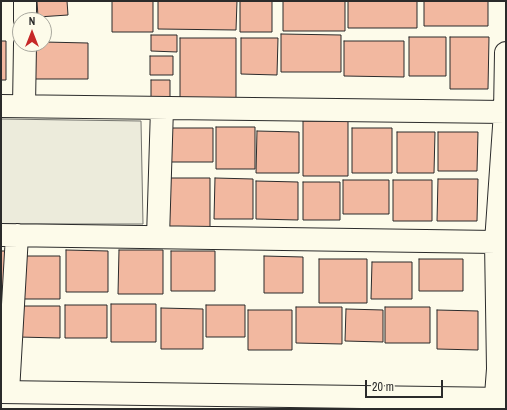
<!DOCTYPE html>
<html>
<head>
<meta charset="utf-8">
<style>
  body { margin:0 }
  #map { position:relative; width:507px; height:410px; overflow:hidden; background:#fdfbea; font-family:"Archivo Narrow",sans-serif }
  canvas { display:block }
  .frame { position:absolute; inset:0; border:2px solid #2b2b2b; pointer-events:none }
  .north { position:absolute; left:12px; top:12px; width:40px; height:40px; box-sizing:border-box; background:#fdfbea; border:1px solid #a9a89e; border-radius:50%; rotate:0deg; font-size:11px; font-weight:700; line-height:16px; text-align:center; color:#2b2b2b }
  .north::after { content:''; display:block; margin:auto; width:14px; height:18px; background:#c62828; clip-path:polygon(50% 0,100% 100%,50% 72%,0 100%) }
  .scale { position:absolute; left:365px; top:380px; width:78px; height:18px; box-sizing:border-box; border:2px solid #2b2b2b; border-top:0; padding-left:5px; font-size:12px; line-height:14px; white-space:nowrap; color:#2b2b2b; -webkit-text-stroke:3px #fdfbea; paint-order:stroke }
</style>
</head>
<body>
<div id="map">
<canvas width="507" height="410"></canvas>
<div class="frame"></div>
<div class="north">N</div>
<div class="scale">20 m</div>
</div>
<script>
const ctx = document.querySelector('canvas').getContext('2d');
ctx.lineJoin = 'round';
function fillPath(path, color) {
  ctx.fillStyle = color;
  ctx.fill(path, 'evenodd');
}
function poly(rows) {
  const path = new Path2D();
  for (const r of rows) {
    path.moveTo(r[0], r[1]);
    for (let i = 2; i < r.length; i += 2) path.lineTo(r[i], r[i + 1]);
  }
  return path;
}
function stroke(path, color, width, dash) {
  ctx.strokeStyle = color;
  ctx.lineWidth = width;
  ctx.lineCap = dash ? 'butt' : 'round';
  ctx.setLineDash(dash || []);
  ctx.stroke(path);
}
const green = poly([
  [1,119,141,121,143,224,1,224,1,119]
]);
fillPath(green, '#ecebdb');
stroke(green, '#74746e', 1);
const building = poly([
  [37,1,67,1,68,15,38,17,37,1],
  [112,1,153,1,153,32,112,32,112,1],
  [158,1,237,1,236,30,158,29,158,1],
  [240,1,272,1,272,32,240,32,240,1],
  [283,1,345,1,345,31,283,31,283,1],
  [348,1,417,1,417,28,348,28,348,1],
  [424,1,488,1,488,26,424,26,424,1],
  [281,34,341,35,341,72,281,72,281,34],
  [151,35,177,35,177,52,151,51,151,35],
  [409,37,446,37,446,76,409,76,409,37],
  [450,37,489,37,488,89,450,89,450,37],
  [180,38,236,38,236,98,180,98,180,38],
  [241,38,278,38,277,75,241,74,241,38],
  [1,41,6,41,6,80,1,80,1,41],
  [344,41,404,41,404,77,344,76,344,41],
  [44,42,88,43,88,79,33,79,33,44,44,44,44,42],
  [150,56,173,56,173,75,150,75,150,56],
  [151,80,170,80,170,98,151,98,151,80],
  [303,121,348,121,348,176,303,176,303,121],
  [216,127,255,127,255,169,216,169,216,127],
  [171,128,213,128,213,162,171,162,171,128],
  [352,128,392,128,392,173,352,173,352,128],
  [257,131,299,132,299,173,256,173,257,131],
  [397,132,435,132,434,173,397,173,397,132],
  [438,132,478,132,477,171,438,171,438,132],
  [168,178,210,178,210,227,168,227,168,178],
  [215,178,253,179,253,219,214,219,215,178],
  [438,179,478,179,477,221,437,221,438,179],
  [343,180,389,180,389,214,343,214,343,180],
  [393,180,432,180,432,221,393,221,393,180],
  [256,181,298,182,298,220,256,219,256,181],
  [303,182,340,182,340,220,303,220,303,182],
  [66,250,108,251,108,292,66,292,66,250],
  [119,250,163,250,163,294,118,294,119,250],
  [1,251,9,251,8,286,1,286,1,251],
  [171,251,215,251,215,291,171,291,171,251],
  [20,256,60,256,60,299,20,299,20,256],
  [264,256,303,257,303,293,264,293,264,256],
  [319,259,367,259,367,303,319,303,319,259],
  [419,259,463,259,463,291,419,291,419,259],
  [372,262,412,262,412,299,371,299,372,262],
  [111,304,156,304,156,342,111,342,111,304],
  [65,305,107,305,107,338,65,338,65,305],
  [206,305,245,305,245,337,206,337,206,305],
  [18,306,60,306,60,338,18,337,18,306],
  [296,307,342,307,342,344,296,343,296,307],
  [385,307,430,307,430,343,385,343,385,307],
  [161,308,203,309,203,349,161,349,161,308],
  [346,309,383,310,383,342,345,341,346,309],
  [248,310,292,310,292,350,248,350,248,310],
  [437,310,478,311,478,350,437,349,437,310]
]);
fillPath(building, '#f2b8a0');
stroke(building, '#2b2b2b', 1);
const minor = poly([
  [25,20,25,1],
  [1,106,505,112],
  [24,106,25,44],
  [1,235,496,242],
  [158,237,162,108],
  [8,392,17,235],
  [495,409,498,369,496,242,505,112,506,53]
]);
const tertiary = poly([
  [1,392,506,399]
]);
stroke(minor, '#2b2b2b', 24);
stroke(tertiary, '#2b2b2b', 24);
stroke(minor, '#fdfbea', 22);
stroke(tertiary, '#fdfbea', 22);
</script>
</body>
</html>
